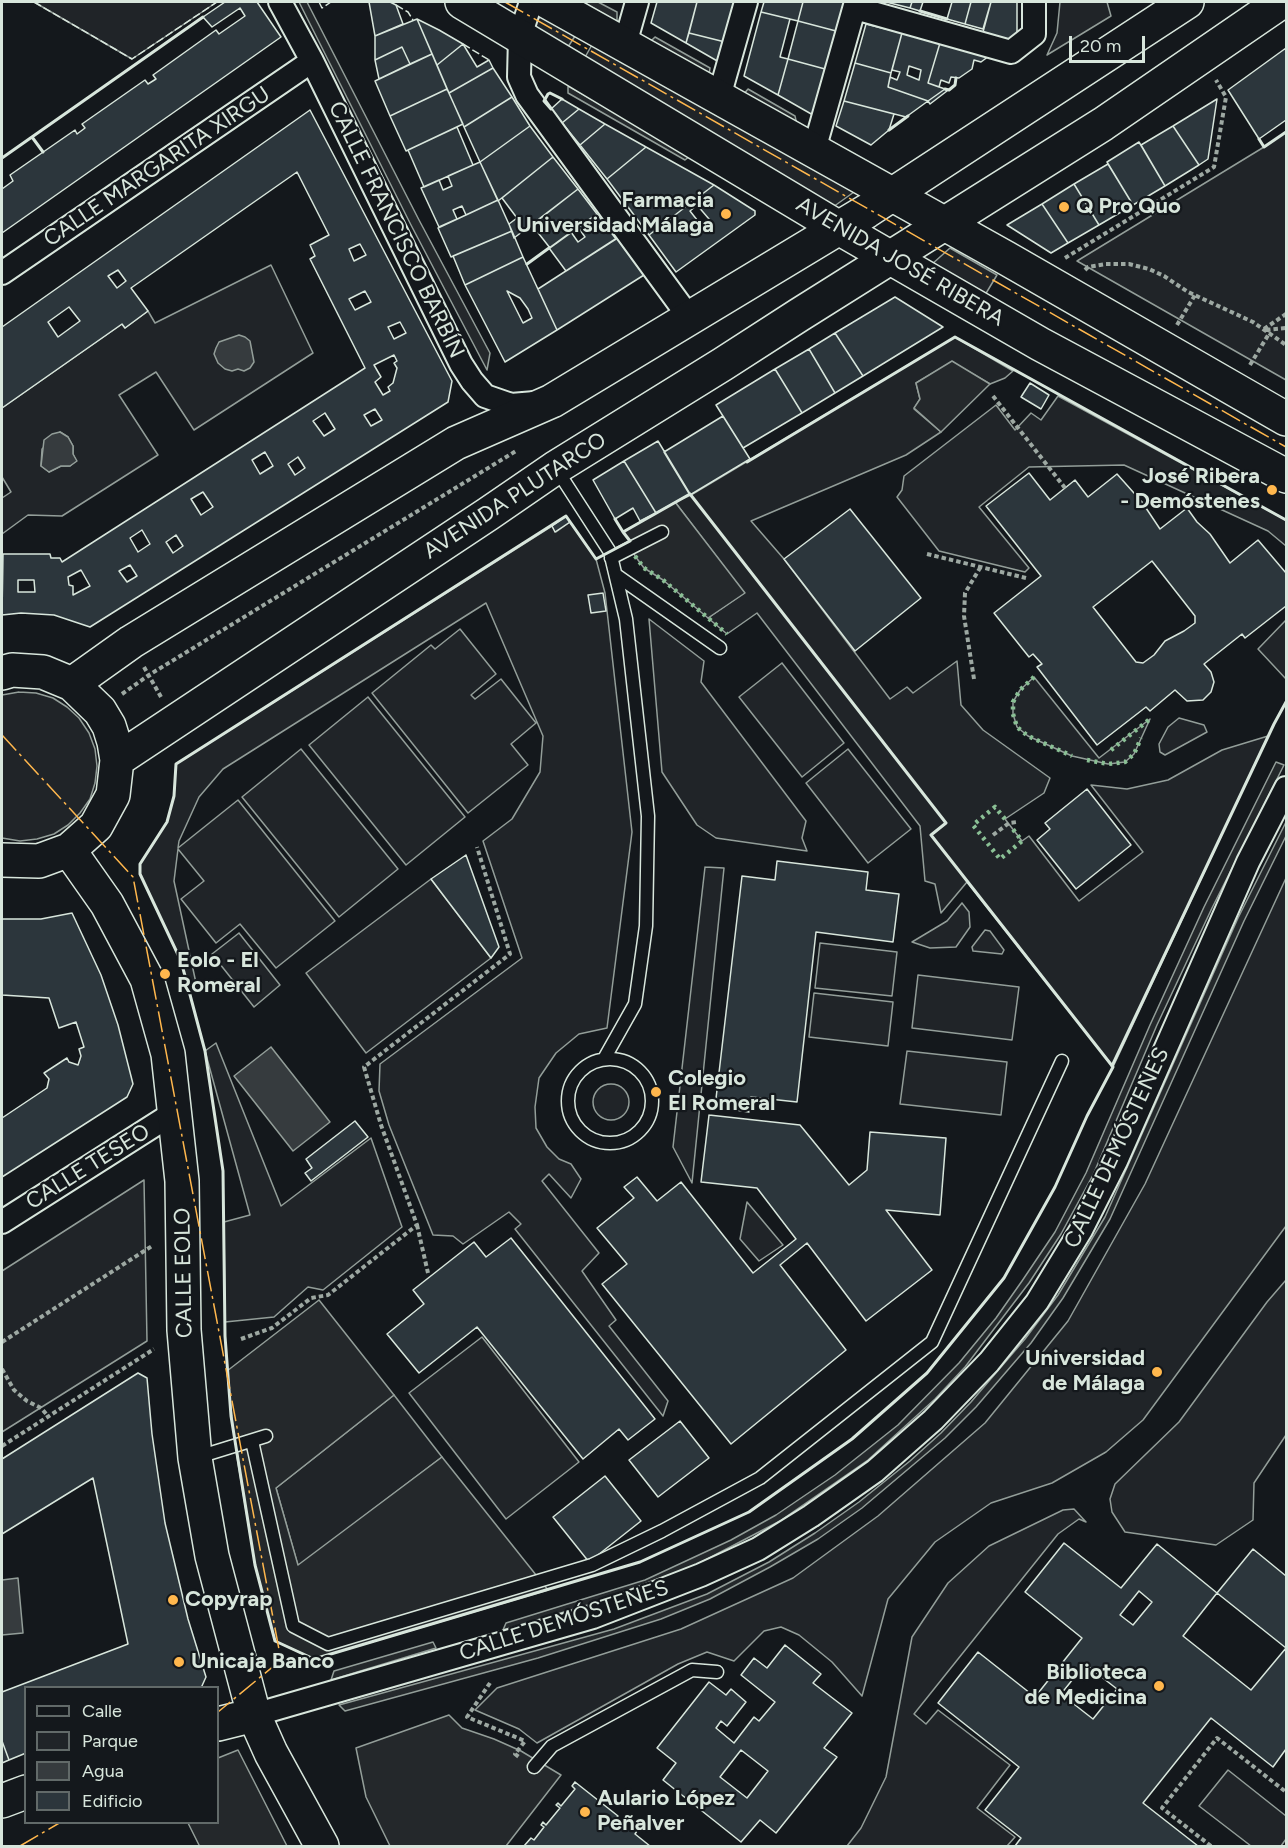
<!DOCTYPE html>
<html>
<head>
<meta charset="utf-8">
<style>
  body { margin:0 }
  #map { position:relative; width:1288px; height:1848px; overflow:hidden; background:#14181c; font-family:Figtree,sans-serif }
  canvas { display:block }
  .frame { position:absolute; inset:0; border:3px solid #d8e6dc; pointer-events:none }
  .legend { position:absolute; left:24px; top:1686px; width:195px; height:138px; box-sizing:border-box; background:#14181c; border:2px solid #626a69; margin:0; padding:8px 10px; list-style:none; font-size:18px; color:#d8e6dc }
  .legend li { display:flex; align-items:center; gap:12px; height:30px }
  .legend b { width:30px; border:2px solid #626a69 }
  .scale { position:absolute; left:1069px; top:36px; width:76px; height:27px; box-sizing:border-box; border:3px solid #d8e6dc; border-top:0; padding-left:8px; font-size:18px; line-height:21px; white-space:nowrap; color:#d8e6dc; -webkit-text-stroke:4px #14181c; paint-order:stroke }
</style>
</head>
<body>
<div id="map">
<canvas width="1288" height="1848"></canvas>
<div class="frame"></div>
<ul class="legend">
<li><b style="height:8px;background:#14181c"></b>Calle</li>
<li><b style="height:16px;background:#202428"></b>Parque</li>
<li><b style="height:16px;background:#363b3e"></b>Agua</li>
<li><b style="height:16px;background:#2c363c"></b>Edificio</li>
</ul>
<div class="scale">20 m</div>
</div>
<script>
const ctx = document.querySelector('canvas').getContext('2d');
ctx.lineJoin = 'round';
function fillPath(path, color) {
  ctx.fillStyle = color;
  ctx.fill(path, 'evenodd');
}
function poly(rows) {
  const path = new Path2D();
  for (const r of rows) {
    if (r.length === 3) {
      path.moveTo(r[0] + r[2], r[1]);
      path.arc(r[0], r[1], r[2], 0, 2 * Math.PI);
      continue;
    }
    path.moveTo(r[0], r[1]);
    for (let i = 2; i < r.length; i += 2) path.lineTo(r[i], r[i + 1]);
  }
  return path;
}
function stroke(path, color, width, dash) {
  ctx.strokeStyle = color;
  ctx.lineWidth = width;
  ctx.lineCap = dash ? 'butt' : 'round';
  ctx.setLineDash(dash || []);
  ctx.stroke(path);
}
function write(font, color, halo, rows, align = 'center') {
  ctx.font = font + ' Figtree,sans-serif';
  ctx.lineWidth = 4.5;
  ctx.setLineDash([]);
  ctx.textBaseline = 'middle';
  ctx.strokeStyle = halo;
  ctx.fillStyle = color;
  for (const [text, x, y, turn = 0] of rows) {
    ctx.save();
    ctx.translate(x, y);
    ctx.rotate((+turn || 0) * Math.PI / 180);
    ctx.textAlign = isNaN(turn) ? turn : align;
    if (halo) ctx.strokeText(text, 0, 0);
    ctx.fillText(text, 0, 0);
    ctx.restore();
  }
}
const green = poly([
  [34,2,217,2,132,59,34,2],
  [1060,2,1107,2,1111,16,1047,55,1057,33,1060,2],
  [542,13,577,33,566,50,532,30,542,13],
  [593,43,854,192,833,207,584,59,593,43],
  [1286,132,1286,380,1077,261,1264,147,1286,132],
  [950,248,997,275,985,295,931,265,950,248],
  [271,265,313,353,194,430,156,372,119,395,158,455,62,516,28,515,2,534,2,498,11,492,2,477,2,408,122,324,125,328,148,311,155,323,271,265],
  [60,432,68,437,73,446,73,454,76,461,70,466,61,466,49,472,41,466,42,449,60,432],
  [955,337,1013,371,1005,378,990,384,952,362,916,383,920,399,914,409,941,432,906,455,751,521,784,559,890,699,907,687,913,693,957,661,961,705,983,730,1050,778,1044,793,1005,819,1022,841,1029,836,1079,901,1143,852,1091,785,1127,789,1168,780,1222,750,1268,736,1113,1067,967,882,941,913,935,884,925,881,920,826,757,613,727,634,708,618,744,593,675,502,691,495,955,337],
  [1058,396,1286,520,1286,546,1268,531,1124,465,1029,467,979,507,1029,568,1025,572,939,551,897,497,902,490,904,476,996,405,1015,430,1031,413,1041,420,1058,396],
  [570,522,596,559,605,593,632,832,607,1028,579,1034,556,1053,539,1078,535,1107,536,1128,547,1147,559,1159,571,1164,581,1179,571,1198,549,1174,542,1181,599,1253,582,1271,616,1320,609,1326,668,1401,663,1416,515,1229,521,1224,509,1212,463,1244,453,1236,433,1235,389,1125,379,1091,380,1064,522,958,483,841,512,819,540,772,543,736,486,603,223,769,199,797,179,841,178,848,238,800,335,921,276,968,240,924,216,943,181,899,204,881,178,849,174,881,196,983,188,988,181,961,140,874,140,864,167,822,174,796,176,764,552,526,556,532,570,522],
  [649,619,704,661,701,682,806,821,802,838,807,851,716,838,697,825,662,772,649,619],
  [1286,620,1286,679,1258,649,1286,620],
  [460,629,496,674,471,695,475,699,501,679,536,723,511,744,528,765,468,813,372,693,431,645,435,649,460,629],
  [782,663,844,743,802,777,739,697,782,663],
  [1034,677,1099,758,1150,719,1134,754,1125,762,1108,764,1072,756,1028,736,1017,727,1013,714,1013,702,1020,690,1034,677],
  [19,692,36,693,53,698,67,707,79,718,89,733,95,749,97,766,95,783,90,799,80,813,68,825,54,834,37,839,20,841,2,838,2,695,19,692],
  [368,697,465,817,406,865,309,745,368,697],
  [1179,718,1204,725,1207,732,1165,755,1160,752,1159,744,1168,727,1179,718],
  [301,749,398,869,339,917,242,797,301,749],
  [848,749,911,829,868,863,806,783,848,749],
  [705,867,724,868,692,1183,673,1147,705,867],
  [1286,878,1286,1226,1143,1420,1106,1452,1052,1483,991,1503,935,1542,888,1599,862,1696,832,1662,799,1635,781,1627,764,1631,734,1661,707,1652,678,1664,537,1743,519,1729,475,1710,497,1688,681,1629,793,1578,878,1516,985,1423,1068,1321,1145,1184,1286,878],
  [431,879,491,958,366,1053,306,973,431,879],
  [962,903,969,912,970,927,956,947,930,948,912,942,947,921,962,903],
  [985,930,990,931,1004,950,1002,954,973,951,972,947,985,930],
  [239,933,280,985,254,1007,212,954,239,933],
  [820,943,897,952,892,996,815,988,820,943],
  [918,975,1019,987,1012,1040,912,1028,918,975],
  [814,993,893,1002,888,1046,809,1037,814,993],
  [216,1043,281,1206,371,1138,402,1227,323,1290,308,1287,274,1317,225,1322,224,1222,250,1215,205,1051,216,1043],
  [907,1051,1007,1062,1001,1115,900,1104,907,1051],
  [611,1102,18],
  [144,1180,147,1341,2,1432,2,1271,144,1180],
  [747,1202,783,1245,759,1261,740,1239,747,1202],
  [1286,1280,1286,1435,1254,1483,1253,1520,1216,1545,1125,1532,1112,1512,1110,1499,1115,1484,1179,1422,1267,1302,1286,1280],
  [482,1337,579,1462,506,1519,409,1393,482,1337],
  [394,1395,442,1457,298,1566,276,1488,394,1395],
  [1074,1509,1086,1522,1079,1519,1058,1534,914,1714,926,1724,938,1710,1010,1765,977,1808,1015,1837,1007,1846,847,1846,861,1828,886,1777,912,1637,948,1583,989,1546,1063,1510,1074,1509],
  [1228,1770,1286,1816,1286,1839,1281,1846,1251,1846,1199,1806,1228,1770]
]);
fillPath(green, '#202428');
stroke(green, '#939e99', 1.5);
const parking = poly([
  [299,2,307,2,419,220,490,353,487,370,411,225,299,2],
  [583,2,598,2,617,12,617,22,583,2],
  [655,37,710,68,709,75,650,42,655,37],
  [568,86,691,155,685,160,568,93,568,86],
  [748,89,795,116,797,125,743,95,748,89],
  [952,361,990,384,941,432,914,408,920,399,916,383,952,361],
  [675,502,745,593,708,618,663,580,644,568,635,556,630,541,623,532,675,502],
  [1276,762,1284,765,1212,908,1157,1025,1093,1175,1061,1234,1029,1283,965,1367,935,1399,868,1460,780,1521,690,1568,608,1599,503,1630,506,1623,645,1580,731,1540,776,1515,835,1475,898,1425,959,1363,996,1318,1022,1281,1055,1232,1086,1173,1150,1025,1204,907,1276,762],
  [1286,822,1286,836,1244,921,1110,1219,1063,1298,1031,1343,976,1407,945,1438,862,1508,818,1539,770,1567,710,1599,661,1619,538,1658,345,1711,339,1705,614,1629,707,1594,769,1562,815,1533,859,1502,910,1461,941,1433,971,1402,1025,1339,1058,1295,1105,1217,1238,918,1286,822],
  [319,1300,394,1395,276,1488,298,1565,442,1457,548,1590,314,1659,275,1641,255,1565,235,1445,227,1371,319,1300],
  [433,1642,436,1648,331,1680,334,1671,433,1642],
  [449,1715,462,1728,494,1739,521,1751,561,1775,506,1846,390,1846,366,1797,356,1748,449,1715],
  [238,1750,287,1846,200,1846,199,1845,188,1823,218,1822,218,1758,238,1750]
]);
fillPath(parking, '#24282b');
stroke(parking, '#939e99', 1.5);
const water = poly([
  [239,335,245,337,250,341,254,362,250,368,244,371,238,369,232,371,225,369,218,363,214,354,216,348,219,342,239,335],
  [60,432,68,437,73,446,73,454,77,461,70,466,61,466,49,472,41,466,44,440,52,434,60,432],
  [271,1047,330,1122,293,1151,234,1076,271,1047],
  [18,1578,23,1633,2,1635,2,1580,18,1578]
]);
fillPath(water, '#363b3e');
stroke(water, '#939e99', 1.5);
const building = poly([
  [225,2,257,2,281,37,2,233,2,189,13,181,10,175,75,130,77,134,85,128,82,124,145,80,148,84,156,79,153,75,216,30,219,34,245,16,240,8,212,27,203,17,225,2],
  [369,2,390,2,396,5,403,24,375,36,369,2],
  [657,2,697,2,686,43,651,23,657,2],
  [697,2,737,2,725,42,689,33,697,2],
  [764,2,803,2,798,21,761,12,764,2],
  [803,2,845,2,836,31,798,21,803,2],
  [886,2,912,2,910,8,886,2],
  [912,2,923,2,920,11,910,8,912,2],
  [952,2,971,2,965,24,947,19,952,2],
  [971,2,991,2,983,29,965,24,971,2],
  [991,2,1017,2,1017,42,983,32,991,2],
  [761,12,790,19,780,57,788,59,778,95,744,76,761,12],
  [417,19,439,30,463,44,437,65,417,19],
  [417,19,432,54,410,64,402,47,375,60,375,36,417,19],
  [798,21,836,31,825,69,788,59,798,21],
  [866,24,902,33,891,73,855,63,866,24],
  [689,33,725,42,719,62,686,43,689,33],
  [902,33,940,43,928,83,945,89,928,101,888,87,890,77,897,80,900,72,892,70,902,33],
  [909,66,921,70,919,80,907,75,909,66],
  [940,43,989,56,981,62,974,60,972,69,959,78,951,77,949,83,941,80,939,87,928,83,940,43],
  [463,44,477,67,489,60,493,68,449,93,437,65,463,44],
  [402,47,410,64,379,79,375,60,402,47],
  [1286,48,1286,120,1259,139,1228,90,1286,48],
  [432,54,447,89,390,116,375,81,432,54],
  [788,59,825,69,813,115,778,95,788,59],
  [855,63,891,73,888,87,928,101,906,117,844,101,855,63],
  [493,68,512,97,464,127,449,93,493,68],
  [447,89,463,124,406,151,390,116,447,89],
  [945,89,947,91,930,104,928,101,945,89],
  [512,97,530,126,480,162,464,127,512,97],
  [562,99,579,109,562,123,551,109,562,99],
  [1217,99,1208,159,1199,165,1173,126,1217,99],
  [844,101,894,114,889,130,871,145,836,126,844,101],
  [579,109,605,124,580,145,562,123,579,109],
  [310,110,452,381,448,402,90,627,54,615,21,613,2,615,3,554,50,554,51,558,60,558,62,562,365,368,310,259,315,256,310,245,329,235,297,172,131,288,148,311,125,328,122,324,2,408,2,327,310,110],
  [360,244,366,255,354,261,349,249,360,244],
  [118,270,126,281,117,288,108,276,118,270],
  [365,291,371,302,355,310,349,299,365,291],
  [69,307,80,321,58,337,48,322,69,307],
  [400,322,406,333,394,339,388,327,400,322],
  [394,355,397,361,394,363,397,368,393,383,388,387,390,391,383,395,375,382,381,377,374,365,394,355],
  [375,409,382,420,371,426,364,415,375,409],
  [325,413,335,429,324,436,313,421,325,413],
  [265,452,273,466,260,474,252,460,265,452],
  [298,457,305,468,295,475,288,464,298,457],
  [203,492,213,507,201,515,191,499,203,492],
  [142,530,150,544,138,552,130,538,142,530],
  [176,535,183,546,173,553,166,542,176,535],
  [130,565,137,576,127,582,119,571,130,565],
  [81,570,90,586,73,595,73,586,69,585,68,577,81,570],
  [18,580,34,580,35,592,18,592,18,580],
  [605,124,646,147,607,179,580,145,605,124],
  [530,126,553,157,498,201,480,162,530,126],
  [1173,126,1199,165,1165,186,1141,145,1173,126],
  [457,127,473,165,424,187,408,150,457,127],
  [1139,142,1165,186,1133,205,1107,162,1139,142],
  [646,147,714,185,649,235,607,179,646,147],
  [553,157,578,189,514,238,509,224,517,218,502,198,553,157],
  [480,162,498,200,466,215,462,206,453,210,457,219,439,227,421,188,439,180,443,190,452,186,448,176,480,162],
  [1108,164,1133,205,1099,225,1074,184,1108,164],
  [1074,184,1099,225,1068,243,1042,204,1074,184],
  [714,185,755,211,755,215,676,272,649,235,714,185],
  [697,205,709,219,701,225,690,211,697,205],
  [578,189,597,214,550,248,532,225,578,189],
  [498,200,512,231,451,257,438,228,498,200],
  [1042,204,1068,243,1051,253,1007,225,1042,204],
  [597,214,616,239,566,271,549,248,571,232,578,242,585,237,578,227,597,214],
  [512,231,523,257,465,285,453,256,512,231],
  [617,238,644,275,557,330,538,289,617,238],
  [523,257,557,330,505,362,465,285,523,257],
  [507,291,520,298,528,309,532,318,523,323,507,291],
  [895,297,943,327,863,376,835,333,895,297],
  [835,333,863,376,835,393,809,349,835,333],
  [809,349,835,393,802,413,775,369,809,349],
  [775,369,802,413,743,448,716,405,775,369],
  [1030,383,1049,395,1041,409,1021,397,1030,383],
  [723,416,750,459,690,495,664,452,723,416],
  [658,441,690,494,656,513,624,461,658,441],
  [624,461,656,513,640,521,633,508,615,519,593,480,624,461],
  [1029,473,1050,500,1075,480,1088,497,1117,474,1142,502,1160,529,1187,508,1197,522,1210,534,1230,563,1258,540,1286,573,1286,606,1245,638,1242,634,1204,664,1211,672,1214,682,1211,692,1203,700,1187,701,1175,690,1150,711,1146,707,1097,745,1037,667,1042,664,1033,654,1029,657,994,613,1041,576,986,506,1029,473],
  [1152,561,1195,616,1195,623,1184,631,1165,641,1154,655,1143,663,1136,662,1093,607,1152,561],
  [850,509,921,598,855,651,784,559,850,509],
  [566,516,570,522,555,532,552,526,566,516],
  [603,593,606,611,591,613,588,595,603,593],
  [1087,789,1131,845,1076,889,1037,840,1050,829,1045,823,1087,789],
  [466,855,499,947,491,958,431,879,466,855],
  [777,861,868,872,866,890,899,894,893,942,816,932,797,1102,751,1097,749,1112,715,1107,742,876,775,880,777,861],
  [72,913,101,975,118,1025,133,1084,127,1097,2,1177,2,1118,47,1088,49,1079,44,1073,67,1058,69,1062,78,1065,81,1056,79,1049,84,1047,76,1022,59,1028,49,998,2,995,2,919,41,919,72,913],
  [709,1115,800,1125,849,1185,867,1170,870,1132,946,1138,940,1215,886,1210,932,1270,866,1321,807,1243,780,1265,846,1350,731,1444,602,1284,627,1264,597,1228,634,1198,624,1187,637,1177,657,1201,681,1182,753,1273,796,1239,757,1188,701,1182,709,1115],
  [355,1121,368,1137,311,1181,305,1173,312,1168,306,1159,355,1121],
  [511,1238,655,1419,628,1440,619,1429,583,1459,477,1327,419,1373,387,1334,424,1304,413,1290,474,1242,486,1257,511,1238],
  [138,1373,147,1378,152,1434,165,1523,188,1619,206,1677,201,1688,26,1688,26,1753,9,1760,2,1741,2,1692,128,1644,93,1478,2,1534,2,1459,138,1373],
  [680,1421,709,1458,658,1497,629,1460,680,1421],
  [605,1476,641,1521,589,1562,553,1517,605,1476],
  [1064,1543,1121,1588,1157,1544,1217,1593,1253,1549,1286,1576,1286,1749,1273,1767,1211,1718,1143,1803,1198,1846,1015,1846,1021,1838,985,1810,1019,1767,938,1703,978,1652,1035,1697,1082,1638,1025,1592,1064,1543],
  [1139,1591,1152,1602,1133,1625,1120,1615,1139,1591],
  [1217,1593,1286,1648,1251,1690,1183,1636,1217,1593],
  [1085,1664,1117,1689,1093,1719,1061,1694,1085,1664],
  [785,1645,821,1674,813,1683,852,1713,824,1748,837,1757,776,1833,760,1820,741,1842,663,1780,676,1763,657,1748,709,1682,726,1695,731,1689,746,1702,727,1726,721,1721,716,1728,734,1743,754,1717,759,1721,775,1702,741,1675,754,1658,767,1668,785,1645],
  [741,1750,768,1771,747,1798,720,1777,741,1750],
  [2,1741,9,1760,2,1763,2,1741],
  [575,1782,618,1816,615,1819,623,1825,625,1822,637,1831,635,1834,650,1846,524,1846,531,1838,534,1840,544,1827,541,1825,543,1822,546,1825,560,1808,556,1805,558,1803,561,1806,575,1789,572,1786,575,1782]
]);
fillPath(building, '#2c363c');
stroke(building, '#d8e6dc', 1.5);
const lane = poly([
  [557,470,610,552,626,619,648,816,646,926,635,1004,604,1059],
  [611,558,662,532],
  [616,575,720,648],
  [610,1101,42],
  [252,1441,293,1626,328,1644,592,1565,662,1531,760,1478,932,1342,1062,1061],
  [195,1458,266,1436],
  [534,1767,552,1746,692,1670,717,1672]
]);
const street = poly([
  [280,2,312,61,461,364,472,381,485,396,511,405,535,403],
  [531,2,520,36,519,77,527,95,689,317],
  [855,8,1011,52,1034,34,1034,2],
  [625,44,637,2],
  [719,97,746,2],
  [814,150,856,2],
  [2,273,312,61],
  [2,1222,175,1112],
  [254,1715,593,1617,701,1575,758,1549,811,1516,875,1471,933,1420,989,1362,1037,1302,1081,1230,1116,1161,1248,862,1286,788]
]);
const secondary = poly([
  [462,2,839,228,1040,344,1286,476],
  [548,2,1006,258,1286,419],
  [2,673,12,670,43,672,72,684,100,711,109,726,114,742,117,760,113,795,96,826,69,850,39,861,2,860],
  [72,684,131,642,456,443,552,401,867,211,1187,2],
  [117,760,488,514,555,468,723,364,799,315,1103,124,1281,2],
  [69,850,107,904,147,979,168,1054,182,1181,184,1330,195,1458,212,1556,254,1715,271,1753,322,1846],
  [218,1724,254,1715],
  [2,1801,26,1792]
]);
stroke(lane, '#d8e6dc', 15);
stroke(street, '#d8e6dc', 26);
stroke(secondary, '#d8e6dc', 36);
stroke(poly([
  [1065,258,1214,167,1226,97,1216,80],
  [1085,270,1088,267,1106,264,1129,264,1149,269,1164,276,1188,292,1253,322,1286,345],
  [1177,325,1195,295],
  [1264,329,1286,314],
  [1266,330,1286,328],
  [1250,365,1270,332],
  [993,396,1065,488],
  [927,554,1026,578],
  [144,667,161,697],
  [974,679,964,616,965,593,980,568],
  [122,694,149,675,516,451],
  [993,835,1009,823,1017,822],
  [417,1225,428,1273],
  [241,1339,272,1328,311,1298,328,1295,417,1225,381,1125,364,1067,510,954,477,847],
  [2,1342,152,1246],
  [2,1369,14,1390,27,1401,41,1408,48,1416],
  [2,1446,154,1349],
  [490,1683,467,1717,525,1741,515,1754,519,1757],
  [1211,1846,1162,1808,1217,1738,1286,1792]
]), '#9da8a2', 4, [4.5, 3]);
stroke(lane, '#14181c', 12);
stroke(street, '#14181c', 22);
stroke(secondary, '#14181c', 33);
stroke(poly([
  [635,556,644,568,663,580,727,634],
  [1034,677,1020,690,1013,702,1013,714,1017,727,1028,736,1072,756],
  [1111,750,1150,719],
  [1087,760,1108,764,1125,762,1134,754,1141,738],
  [1005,819,995,807,973,825,1000,859,1022,841,1012,828]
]), '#8ac095', 4.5, [3, 4.5]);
stroke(poly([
  [34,2,132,59,217,2],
  [319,2,322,8,331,2],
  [396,5,408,12,413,20],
  [463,44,489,60]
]), '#d8e6dc', 1.5, [8, 3]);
stroke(poly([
  [920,11,947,19],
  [945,89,949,90,955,85,956,78],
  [551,109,544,101,548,94,550,93,562,99],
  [889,130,908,116],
  [32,137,43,152],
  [1259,139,1264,147,1286,132],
  [2,158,203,17],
  [527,264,549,248],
  [747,462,955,337,1286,520],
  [690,494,946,823,931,835,1113,1067,1087,1116,1055,1187,1004,1278,927,1373,852,1439,749,1512,640,1562,314,1659,275,1641,255,1565,231,1416,225,1336,223,1171,205,1051,181,961,140,874,140,864,167,822,174,796,176,764,566,516,596,559,630,541,623,532,690,494],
  [615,519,623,532,625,531],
  [1112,1066,1274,724,1286,702]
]), '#d8e6dc', 3);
stroke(poly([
  [505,2,1286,447],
  [2,735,133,877,281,1660,218,1712],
  [20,1846,61,1822]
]), '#ffb74d', 1.5, [21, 4.5, 3, 4.5]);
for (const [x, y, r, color] of [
  [1064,207,6,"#ffb74d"],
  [726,214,6,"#ffb74d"],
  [1272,490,6,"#ffb74d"],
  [165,974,6,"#ffb74d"],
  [656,1092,6,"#ffb74d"],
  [1157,1372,6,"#ffb74d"],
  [173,1600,6,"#ffb74d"],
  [179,1662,6,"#ffb74d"],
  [1159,1686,6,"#ffb74d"],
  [585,1812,6,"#ffb74d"]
]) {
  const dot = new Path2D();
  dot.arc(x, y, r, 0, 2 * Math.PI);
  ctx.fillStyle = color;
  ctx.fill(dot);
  stroke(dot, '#14181c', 2);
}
write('22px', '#d8e6dc', '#14181c', [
  ["CALLE MARGARITA XIRGU",157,167,-34],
  ["CALLE FRANCISCO BARBÍN",396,230,64],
  ["AVENIDA JOSÉ RIBERA",900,262,30],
  ["AVENIDA PLUTARCO",515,496,-33],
  ["CALLE DEMÓSTENES",1117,1148,-65],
  ["CALLE TESEO",88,1167,-32],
  ["CALLE EOLO",184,1273,-91],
  ["CALLE DEMÓSTENES",564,1621,-18]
]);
write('bold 22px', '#d8e6dc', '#14181c', [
  ["Farmacia",714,201,"right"],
  ["Universidad Málaga",714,226,"right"],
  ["Q Pro Quo",1076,207],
  ["José Ribera",1260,477,"right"],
  ["- Demóstenes",1260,502,"right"],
  ["Eolo - El",177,961],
  ["Romeral",177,986],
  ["Colegio",668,1079],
  ["El Romeral",668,1104],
  ["Universidad",1145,1359,"right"],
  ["de Málaga",1145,1384,"right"],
  ["Copyrap",185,1600],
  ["Unicaja Banco",191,1662],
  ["Biblioteca",1147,1673,"right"],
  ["de Medicina",1147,1698,"right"],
  ["Aulario López",597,1799],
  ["Peñalver",597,1824]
], 'left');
</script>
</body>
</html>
